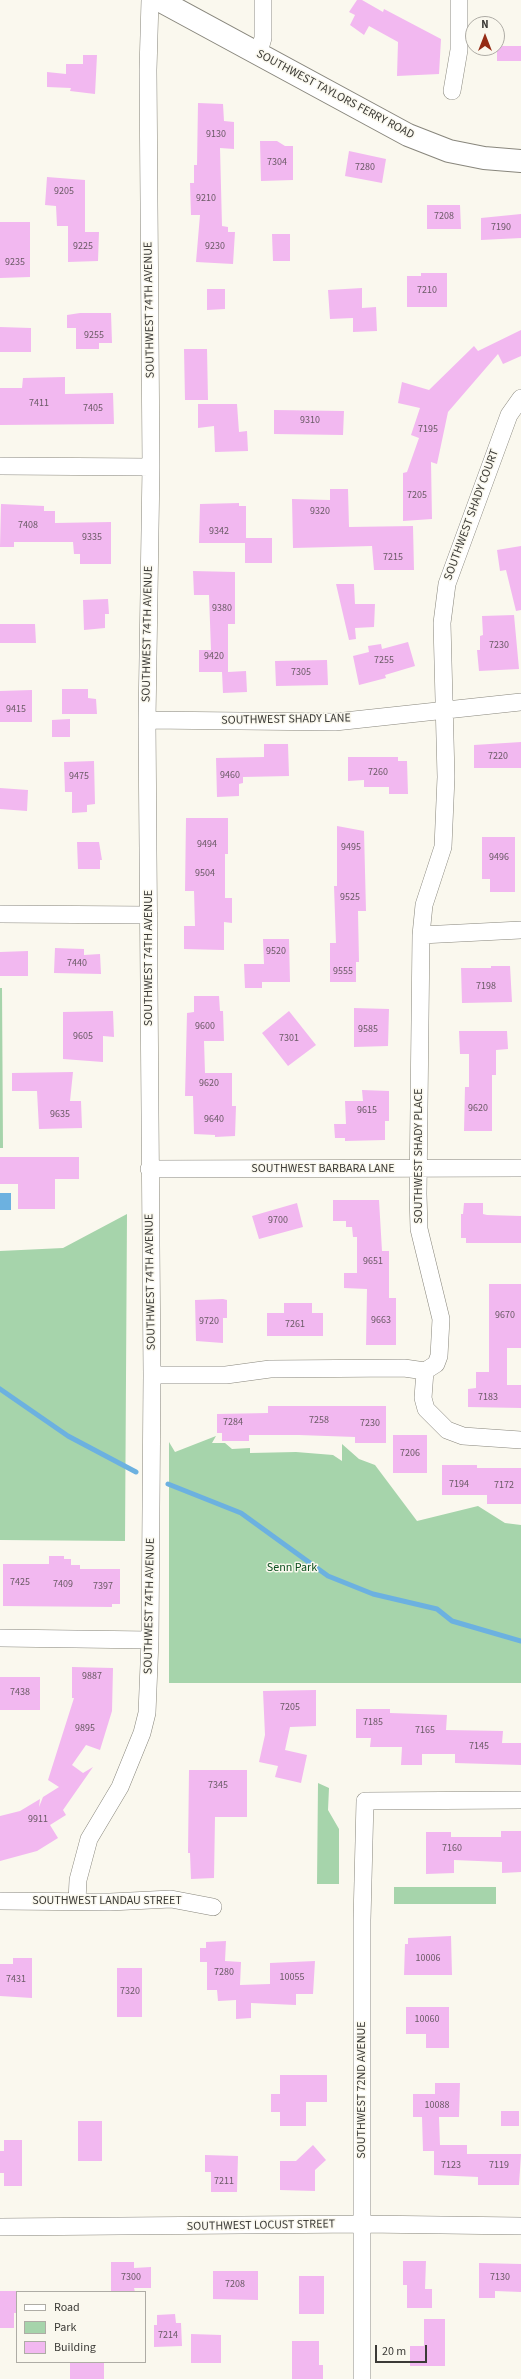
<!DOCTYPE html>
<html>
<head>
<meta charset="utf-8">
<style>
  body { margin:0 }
  #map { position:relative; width:521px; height:2379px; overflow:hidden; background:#faf8ee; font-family:"Source Sans 3",sans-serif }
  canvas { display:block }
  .legend { position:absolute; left:16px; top:2291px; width:130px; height:72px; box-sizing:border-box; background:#faf8ee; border:1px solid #aeaca5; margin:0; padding:5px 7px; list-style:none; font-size:12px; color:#3c3b37 }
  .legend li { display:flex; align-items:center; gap:8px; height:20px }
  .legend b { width:20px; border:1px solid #aeaca5 }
  .north { position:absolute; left:465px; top:16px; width:40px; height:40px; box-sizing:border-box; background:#faf8ee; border:1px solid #aeaca5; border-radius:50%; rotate:0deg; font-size:11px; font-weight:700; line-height:16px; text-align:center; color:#3c3b37 }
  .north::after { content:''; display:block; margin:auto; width:14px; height:18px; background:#952c15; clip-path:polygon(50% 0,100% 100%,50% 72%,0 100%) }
  .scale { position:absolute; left:375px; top:2345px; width:52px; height:18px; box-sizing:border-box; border:2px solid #3c3b37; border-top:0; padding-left:5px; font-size:12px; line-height:14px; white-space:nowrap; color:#3c3b37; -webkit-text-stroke:3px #faf8ee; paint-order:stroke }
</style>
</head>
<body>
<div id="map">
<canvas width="521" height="2379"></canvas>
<ul class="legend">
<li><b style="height:5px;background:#fff"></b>Road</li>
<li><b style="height:11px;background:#a6d4ab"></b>Park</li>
<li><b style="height:11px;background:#f2b8f0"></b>Building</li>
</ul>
<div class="north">N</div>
<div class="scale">20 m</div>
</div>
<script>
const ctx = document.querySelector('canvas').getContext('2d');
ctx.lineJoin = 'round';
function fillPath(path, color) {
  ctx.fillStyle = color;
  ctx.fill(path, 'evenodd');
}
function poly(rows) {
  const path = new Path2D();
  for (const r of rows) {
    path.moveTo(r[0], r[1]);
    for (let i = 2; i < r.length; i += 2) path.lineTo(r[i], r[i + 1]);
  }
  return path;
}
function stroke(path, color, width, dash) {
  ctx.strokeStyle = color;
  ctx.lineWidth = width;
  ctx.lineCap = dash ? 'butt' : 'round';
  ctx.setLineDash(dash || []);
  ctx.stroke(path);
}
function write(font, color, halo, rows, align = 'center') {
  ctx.font = font + ' "Source Sans 3",sans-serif';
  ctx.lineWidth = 3;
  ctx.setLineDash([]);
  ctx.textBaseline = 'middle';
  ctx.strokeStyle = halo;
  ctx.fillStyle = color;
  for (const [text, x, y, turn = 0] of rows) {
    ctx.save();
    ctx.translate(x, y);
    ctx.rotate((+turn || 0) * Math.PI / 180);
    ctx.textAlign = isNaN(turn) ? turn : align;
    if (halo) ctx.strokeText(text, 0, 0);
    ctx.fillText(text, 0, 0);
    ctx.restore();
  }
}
fillPath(poly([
  [0,988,2,988,3,1148,0,1148],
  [127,1214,125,1541,0,1540,0,1251,63,1248],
  [216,1436,212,1443,225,1443,232,1449,250,1448,250,1453,296,1452,333,1455,342,1461,342,1444,359,1459,375,1465,417,1521,478,1506,505,1523,521,1525,521,1683,169,1683,169,1442,175,1452],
  [318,1783,329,1788,328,1810,339,1829,339,1884,317,1884],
  [394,1887,496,1887,496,1904,394,1904]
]), '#a6d4ab');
fillPath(poly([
  [0,1193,11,1193,11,1210,0,1210]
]), '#6cb1e0');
stroke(poly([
  [0,1389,68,1436,136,1472],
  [168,1484,241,1513,328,1576,373,1594,437,1609,452,1621,521,1641]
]), '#6cb1e0', 5);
fillPath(poly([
  [357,0,362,0,383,12,384,9,441,39,439,74,397,76,398,42,369,26,364,35,350,25,355,15,349,12],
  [497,46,521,46,521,61,497,61],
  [83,55,97,55,95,94,70,91,71,88,47,87,47,72,66,74,66,64,83,64],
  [198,103,223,104,224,121,234,122,234,149,220,148,222,226,228,227,228,232,235,232,233,264,196,262,200,215,191,215,190,183,194,183,194,165,197,165],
  [260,141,277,141,285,146,293,146,293,180,261,181],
  [349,151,386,159,382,183,345,176],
  [47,177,85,180,85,232,99,232,98,261,68,262,68,226,57,226,56,206,45,205],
  [427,205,460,205,461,229,427,229],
  [521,214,521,238,481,240,481,218],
  [0,222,30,222,30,277,0,278],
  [272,234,290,234,290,261,273,261],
  [421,273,447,273,447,307,407,307,407,276,421,276],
  [362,288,362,308,376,307,377,331,353,332,353,318,330,319,328,290],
  [207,289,225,289,225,309,207,310],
  [80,313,111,313,112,343,99,343,99,349,76,349,76,328,67,328,67,315],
  [0,327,31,328,31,352,0,352],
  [521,330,521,356,503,364,498,354,448,412,437,464,431,462,432,519,403,521,403,473,407,472,419,438,411,435,420,408,398,403,402,382,429,390,474,346,478,351],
  [184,349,207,349,208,400,185,400],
  [65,377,65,394,113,393,114,424,0,425,0,388,22,388,23,378],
  [198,404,237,404,239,432,247,431,248,451,215,452,214,426,198,428],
  [274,410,344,411,343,435,274,434],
  [330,489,348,489,349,527,413,526,414,570,374,570,372,546,293,548,292,499,330,500],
  [239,503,239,506,246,506,246,538,272,538,272,563,245,563,245,543,199,543,200,504],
  [1,504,44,506,44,511,55,511,55,523,111,522,111,564,80,564,80,554,74,554,73,542,14,542,14,547,0,547],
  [521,546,521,610,516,611,506,570,500,571,497,550],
  [193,571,235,572,235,624,228,624,228,672,246,671,247,692,223,693,222,672,199,672,199,650,211,650,209,595,194,595],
  [336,584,354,584,355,604,375,604,374,627,355,628,356,639,349,640],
  [108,599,109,614,105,614,105,628,84,630,83,600],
  [514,615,519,669,479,671,477,650,480,650,480,636,483,635,482,616],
  [0,624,35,624,36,643,0,643],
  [408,642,415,666,385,675,386,678,359,685,353,656,369,652,368,646,381,644,382,649],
  [327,660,328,685,276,686,275,661],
  [62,689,88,689,88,698,96,699,97,714,62,714],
  [32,690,32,722,0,722,0,691],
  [70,719,70,737,52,737,52,720],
  [521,742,521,768,474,768,474,745],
  [264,744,288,744,289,776,243,777,243,783,239,784,239,796,217,797,216,758,264,757],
  [348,757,398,757,398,761,407,761,408,794,389,794,389,787,364,787,364,780,348,781],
  [94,761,95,804,87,805,87,812,72,813,72,792,65,792,64,762],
  [0,788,28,790,27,811,0,809],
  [186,818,228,818,228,854,225,854,225,898,232,898,232,923,224,922,224,950,184,949,184,926,195,926,194,891,185,891],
  [337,826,364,831,366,911,358,911,359,962,356,962,356,982,330,982,330,943,336,943,334,886,337,886],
  [482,837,515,837,515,892,490,892,490,879,482,879],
  [77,842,99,842,102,860,100,860,100,869,78,869],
  [263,939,289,939,290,982,262,982,262,988,245,988,244,964,264,964],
  [55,948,84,949,84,955,100,954,101,974,54,973],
  [28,951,28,976,0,976,0,952],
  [491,966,510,966,512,1002,462,1003,461,968,491,968],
  [194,996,219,996,220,1011,223,1011,224,1041,204,1041,205,1073,232,1073,232,1106,236,1106,235,1136,215,1137,215,1135,194,1134,193,1096,185,1096,187,1013,194,1012],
  [354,1008,389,1009,388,1046,354,1047],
  [113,1011,114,1037,103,1036,103,1062,63,1059,63,1012],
  [289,1011,316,1045,288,1066,262,1033],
  [459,1031,507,1031,508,1049,496,1050,496,1075,492,1075,492,1131,464,1131,465,1087,469,1087,469,1054,460,1054],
  [73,1072,70,1101,81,1101,82,1128,39,1129,37,1091,12,1091,12,1073],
  [362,1090,389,1091,389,1121,385,1121,385,1140,345,1141,345,1138,335,1138,334,1124,346,1124,345,1101,363,1101],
  [0,1157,79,1157,79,1179,55,1179,55,1209,18,1209,18,1184,0,1184],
  [333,1200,379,1200,382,1251,389,1251,389,1298,396,1298,396,1345,366,1345,367,1289,344,1288,344,1273,357,1273,357,1237,353,1237,352,1227,346,1227,346,1221,333,1221],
  [297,1203,303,1227,259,1239,252,1216],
  [464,1203,483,1203,483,1214,487,1215,521,1216,521,1243,466,1243,466,1238,461,1238,461,1214,463,1214],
  [489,1284,521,1284,521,1348,507,1348,507,1385,521,1385,521,1408,468,1407,468,1389,476,1388,476,1372,489,1372],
  [223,1299,227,1300,227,1318,223,1318,223,1343,196,1341,195,1300],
  [284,1303,312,1303,312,1313,323,1313,323,1336,267,1336,267,1313,284,1313],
  [268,1406,386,1406,386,1443,355,1443,355,1437,299,1435,249,1435,249,1441,222,1441,222,1433,217,1433,217,1414,268,1413],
  [393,1435,427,1435,427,1473,393,1473],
  [442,1465,477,1465,477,1468,521,1468,521,1504,487,1504,487,1495,442,1495],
  [49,1556,64,1556,64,1559,71,1559,71,1565,80,1565,80,1569,120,1569,120,1604,112,1604,112,1607,3,1606,3,1564,49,1564],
  [72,1667,113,1668,112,1711,100,1750,86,1745,72,1765,83,1773,93,1767,63,1810,66,1815,50,1825,58,1838,37,1851,0,1861,0,1816,20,1811,40,1799,39,1807,43,1797,59,1787,48,1780,74,1698,72,1698],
  [0,1677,40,1677,40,1710,0,1710],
  [316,1690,316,1726,290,1727,285,1750,307,1755,301,1783,275,1777,278,1766,259,1762,265,1735,263,1691],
  [356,1709,390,1709,390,1713,447,1715,446,1730,503,1731,502,1743,521,1743,521,1765,455,1763,455,1754,422,1754,422,1765,401,1765,402,1747,370,1747,371,1738,356,1738],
  [189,1770,247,1770,247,1817,215,1817,214,1878,191,1879,190,1853,188,1853],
  [501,1831,521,1831,521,1872,502,1873,502,1862,454,1860,454,1873,426,1874,426,1832,451,1832,451,1837,501,1837],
  [451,1936,452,1975,404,1975,405,1944,408,1944,408,1938],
  [226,1941,225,1961,241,1962,240,1985,270,1984,270,1963,315,1961,313,1994,296,1994,296,2005,251,2003,251,2018,236,2019,236,2000,218,2001,217,1990,207,1990,207,1962,200,1962,200,1948,206,1948,206,1942],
  [13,1958,32,1958,32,1998,0,1996,0,1964,13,1964],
  [117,1968,142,1968,142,2017,117,2017],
  [406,2007,449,2007,449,2048,426,2048,426,2034,406,2034],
  [280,2075,327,2075,327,2102,306,2102,306,2126,280,2126,280,2112,271,2112,271,2094,280,2094],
  [435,2083,460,2083,459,2117,439,2117,440,2145,467,2145,467,2154,521,2154,519,2185,478,2185,478,2177,434,2175,434,2151,423,2151,422,2117,413,2117,413,2094,435,2094],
  [501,2111,519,2111,519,2126,501,2126],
  [78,2121,102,2121,102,2161,78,2161],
  [4,2140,22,2140,22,2186,4,2186,4,2173,0,2173,0,2151,4,2151],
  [313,2145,326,2160,315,2170,315,2191,280,2190,280,2161,296,2161],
  [205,2155,238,2156,237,2192,211,2192,211,2172,205,2172],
  [403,2261,426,2261,425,2289,432,2289,432,2308,407,2308,407,2285,403,2285],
  [111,2262,134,2262,134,2268,151,2267,151,2288,134,2288,135,2292,111,2292],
  [479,2263,521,2264,521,2292,495,2291,495,2298,479,2298],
  [213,2271,258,2271,258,2300,213,2299],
  [299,2276,324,2276,324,2314,299,2314],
  [0,2291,17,2291,17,2313,14,2313,14,2328,0,2328],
  [175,2314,176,2323,181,2323,182,2346,154,2347,154,2325,157,2325,157,2315],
  [424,2319,445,2319,445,2366,410,2366,410,2346,424,2346],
  [191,2334,221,2335,221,2363,191,2363],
  [292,2341,319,2341,319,2365,323,2365,323,2379,292,2379],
  [70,2362,104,2362,104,2379,70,2379]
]), '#f2b8f0');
const street = poly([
  [258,55,263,38,263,0],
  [452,91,459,50,459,0],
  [0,466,151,467],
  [147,720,335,722,521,702],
  [0,914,149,915],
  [421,935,521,930],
  [149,1169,521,1168],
  [425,1371,423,1398,426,1409,447,1430,463,1436,521,1440],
  [152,1375,226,1375,270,1369,404,1368,425,1371,436,1364,439,1356,441,1319,419,1229,418,1194,421,935,424,905,443,847,446,777,442,623,447,584,509,415,521,398],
  [0,1638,150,1640],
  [0,1901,110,1902,171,1899,213,1907],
  [77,1901,78,1880,89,1839,120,1787,142,1733,147,1713,150,1640,152,1375,147,720,151,467,148,70,150,0],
  [0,2227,363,2224,521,2226],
  [362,2379,362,1920,365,1801,521,1800]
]);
const secondary = poly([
  [159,0,408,135,449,151,484,158,521,161]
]);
stroke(street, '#88867c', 18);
stroke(secondary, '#88867c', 24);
stroke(street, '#fff', 17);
stroke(secondary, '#fff', 22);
write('10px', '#6a5a65', null, [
  ["9130",216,135],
  ["7304",277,163],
  ["7280",365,168],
  ["9205",64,192],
  ["9210",206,199],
  ["7208",444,217],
  ["7190",501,228],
  ["9225",83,247],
  ["9230",215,247],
  ["9235",15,263],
  ["7210",427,291],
  ["9255",94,336],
  ["7411",39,404],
  ["7405",93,409],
  ["9310",310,421],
  ["7195",428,430],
  ["7205",417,496],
  ["9320",320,512],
  ["7408",28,526],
  ["9342",219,532],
  ["9335",92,538],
  ["7215",393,558],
  ["9380",222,609],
  ["7230",499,646],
  ["9420",214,657],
  ["7255",384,661],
  ["7305",301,673],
  ["9415",16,710],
  ["7220",498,757],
  ["7260",378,773],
  ["9460",230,776],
  ["9475",79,777],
  ["9494",207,845],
  ["9495",351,848],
  ["9496",499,858],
  ["9504",205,874],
  ["9525",350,898],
  ["9520",276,952],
  ["7440",77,964],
  ["9555",343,972],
  ["7198",486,987],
  ["9600",205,1027],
  ["9585",368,1030],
  ["9605",83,1037],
  ["7301",289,1039],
  ["9620",209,1084],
  ["9620",478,1109],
  ["9615",367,1111],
  ["9635",60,1115],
  ["9640",214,1120],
  ["9700",278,1221],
  ["9651",373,1262],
  ["9670",505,1316],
  ["9663",381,1321],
  ["9720",209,1322],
  ["7261",295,1325],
  ["7183",488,1398],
  ["7258",319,1421],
  ["7284",233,1423],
  ["7230",370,1424],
  ["7206",410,1454],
  ["7194",459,1485],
  ["7172",504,1486],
  ["7425",20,1583],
  ["7409",63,1585],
  ["7397",103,1587],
  ["9887",92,1677],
  ["7438",20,1693],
  ["7205",290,1708],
  ["7185",373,1723],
  ["9895",85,1729],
  ["7165",425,1731],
  ["7145",479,1747],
  ["7345",218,1786],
  ["9911",38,1820],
  ["7160",452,1849],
  ["10006",428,1959],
  ["7280",224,1973],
  ["10055",292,1978],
  ["7431",16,1980],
  ["7320",130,1992],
  ["10060",427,2020],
  ["10088",437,2106],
  ["7123",451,2166],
  ["7119",499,2166],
  ["7211",224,2182],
  ["7300",131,2278],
  ["7130",500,2278],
  ["7208",235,2285],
  ["7214",168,2336]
]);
write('12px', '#3c3b37', '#faf8ee', [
  ["SOUTHWEST TAYLORS FERRY ROAD",335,95,28],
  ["SOUTHWEST 74TH AVENUE",150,310,-91],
  ["SOUTHWEST SHADY COURT",472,515,-70],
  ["SOUTHWEST 74TH AVENUE",148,634,-89],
  ["SOUTHWEST SHADY LANE",286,720,-1],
  ["SOUTHWEST 74TH AVENUE",149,958,-90],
  ["SOUTHWEST SHADY PLACE",419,1156,-90],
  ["SOUTHWEST BARBARA LANE",323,1169],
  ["SOUTHWEST 74TH AVENUE",151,1282,-91],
  ["SOUTHWEST 74TH AVENUE",150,1606,-89],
  ["SOUTHWEST LANDAU STREET",107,1901],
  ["SOUTHWEST 72ND AVENUE",362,2090,-90],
  ["SOUTHWEST LOCUST STREET",261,2226,-1]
]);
write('12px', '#0b4f1e', '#faf8ee', [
  ["Senn Park",292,1568]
]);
</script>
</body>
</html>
